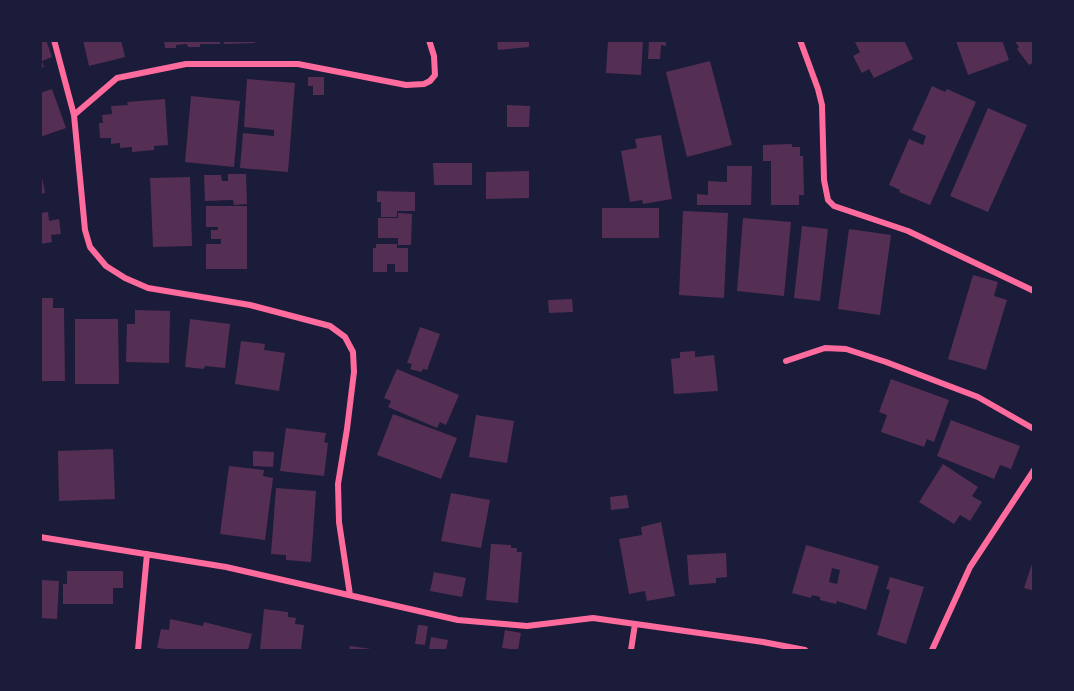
<!DOCTYPE html>
<html>
<head>
<meta charset="utf-8">
<style>
  body { margin:0 }
  #map { position:relative; width:1074px; height:691px; overflow:hidden; background:#1b1b3a; font-family:"Nunito Sans",sans-serif }
  canvas { display:block }
  .frame { position:absolute; inset:0; border:42px solid #1b1b3a; pointer-events:none }
</style>
</head>
<body>
<div id="map">
<canvas width="1074" height="691"></canvas>
<div class="frame"></div>
</div>
<script>
const ctx = document.querySelector('canvas').getContext('2d');
ctx.lineJoin = 'round';
function fillPath(path, color) {
  ctx.fillStyle = color;
  ctx.fill(path, 'evenodd');
}
function poly(rows) {
  const path = new Path2D();
  for (const r of rows) {
    path.moveTo(r[0], r[1]);
    for (let i = 2; i < r.length; i += 2) path.lineTo(r[i], r[i + 1]);
  }
  return path;
}
function stroke(path, color, width, dash) {
  ctx.strokeStyle = color;
  ctx.lineWidth = width;
  ctx.lineCap = dash ? 'butt' : 'round';
  ctx.setLineDash(dash || []);
  ctx.stroke(path);
}
fillPath(poly([
  [40,40,46,40,52,57,42,61,44,67,40,68],
  [83,40,121,40,125,57,89,66],
  [164,40,220,40,220,44,200,44,200,47,188,47,187,44,176,45,176,48,165,48],
  [223,40,255,40,255,43,224,44],
  [497,40,529,40,529,47,498,50],
  [608,40,643,40,641,75,606,73],
  [649,40,666,40,666,46,661,45,660,59,648,59],
  [854,40,904,40,913,59,874,78,869,69,862,73,853,56,860,52],
  [959,40,1002,40,1009,60,968,75,956,41],
  [1014,40,1034,40,1034,62,1029,65,1017,49,1019,47],
  [710,61,732,145,687,157,666,72],
  [308,77,324,77,324,95,313,95,313,86,308,86],
  [247,79,295,83,288,172,240,168,243,133,274,136,274,130,244,127],
  [932,86,945,92,947,89,976,102,930,205,899,192,900,190,889,185,909,139,923,145,926,136,912,130],
  [52,89,66,128,40,137,40,93],
  [191,96,240,101,234,167,185,162],
  [165,99,168,145,154,146,154,150,132,152,132,147,120,148,120,143,111,144,111,138,100,138,99,123,103,123,102,115,112,114,111,106,128,105,127,102],
  [507,105,530,106,529,127,507,127],
  [988,108,1027,125,988,212,950,196],
  [661,135,672,199,643,204,642,200,630,202,621,151,637,148,635,139],
  [792,144,792,147,800,147,800,156,803,156,804,195,799,195,799,205,771,205,771,161,763,161,763,145],
  [433,163,472,163,472,185,434,185],
  [727,166,752,166,751,205,697,205,697,194,708,195,708,181,727,182],
  [40,167,45,193,40,194],
  [529,171,529,198,486,199,486,172],
  [228,174,246,174,247,204,234,205,233,200,205,201,204,175,221,175,222,181,228,181],
  [190,177,192,246,153,247,150,178],
  [377,191,415,192,415,211,397,211,397,217,381,217,381,202,377,202],
  [206,206,247,206,247,269,206,269,206,244,221,244,221,239,211,239,211,230,218,230,218,227,206,227],
  [602,208,659,208,659,238,602,238],
  [683,211,728,213,724,298,679,295],
  [48,212,49,221,59,219,61,234,51,235,52,242,40,244,40,213],
  [398,213,412,214,411,245,398,245,398,238,378,238,378,218,398,218],
  [743,218,791,222,784,296,737,291],
  [802,226,828,229,820,301,794,298],
  [849,229,891,235,880,315,838,309],
  [376,244,397,244,397,248,408,248,408,272,395,272,395,264,387,264,387,272,373,272,373,248,376,248],
  [973,275,998,282,994,296,1007,300,986,370,948,359],
  [40,298,53,298,53,308,64,308,65,381,40,381],
  [572,299,573,312,549,313,548,300],
  [135,310,170,311,169,363,126,362,127,324,135,324],
  [75,319,118,319,119,384,75,384],
  [190,319,230,324,225,368,205,366,204,369,185,367],
  [420,327,440,334,427,370,423,369,421,372,410,369,412,364,407,363],
  [241,341,265,344,264,350,285,353,279,391,235,384],
  [695,351,695,357,714,355,718,391,674,394,671,359,680,358,680,352],
  [397,369,459,395,446,425,440,422,437,428,388,407,391,401,384,398],
  [891,379,949,400,934,442,927,439,924,447,881,432,887,415,879,412],
  [393,414,457,438,441,479,377,455],
  [476,415,514,421,507,463,469,457],
  [951,420,1020,446,1011,469,1000,465,994,479,937,456],
  [286,428,326,433,324,442,328,443,324,476,280,471],
  [113,449,115,499,59,501,58,451],
  [253,451,274,452,273,467,253,466],
  [943,464,978,487,972,496,982,502,970,521,960,515,954,524,919,502],
  [229,466,264,470,263,476,273,478,265,540,220,534],
  [276,488,316,491,311,562,286,560,286,555,271,554],
  [451,493,490,500,481,548,441,541],
  [627,495,629,508,611,510,610,497],
  [661,522,675,596,647,601,645,591,629,594,619,539,642,535,641,527],
  [491,544,511,545,511,548,517,548,517,552,522,552,518,603,486,600],
  [806,545,879,566,866,610,837,601,836,604,820,600,820,597,812,595,811,598,792,593],
  [832,568,840,570,837,584,829,582],
  [726,553,727,577,716,578,716,583,689,585,687,555],
  [1033,561,1034,561,1034,591,1024,588],
  [67,571,123,571,123,588,113,588,113,604,63,604,63,584,67,584],
  [434,572,466,578,462,597,430,591],
  [890,577,924,587,906,644,877,635,890,590,886,589],
  [42,580,59,581,57,619,40,618],
  [264,609,288,612,288,617,296,618,295,624,304,625,301,650,260,650],
  [170,619,203,626,204,622,252,634,248,650,165,650,165,649,157,648,161,629,169,630],
  [418,625,428,626,425,645,415,644],
  [505,630,521,633,518,650,502,648],
  [431,637,448,640,446,650,429,649],
  [350,646,371,649,371,650,349,650]
]), '#542f53');
stroke(poly([
  [54,40,74,115,85,230,90,247,106,266,125,278,148,288,250,305,330,326,345,337,353,352,354,372,347,429,338,484,339,522,350,595],
  [800,40,818,89,822,105,824,180,828,200,834,206,908,231,1034,291],
  [74,115,117,78,186,64,298,64,406,85,424,84,430,81,435,75,434,56,429,40],
  [786,361,825,348,846,349,886,362,978,397,1034,429],
  [40,537,226,567,458,620,527,626,593,618,763,642,805,650],
  [138,650,147,554],
  [631,650,635,624],
  [932,650,970,567,1034,470]
]), '#ff6b9d', 6);
</script>
</body>
</html>
